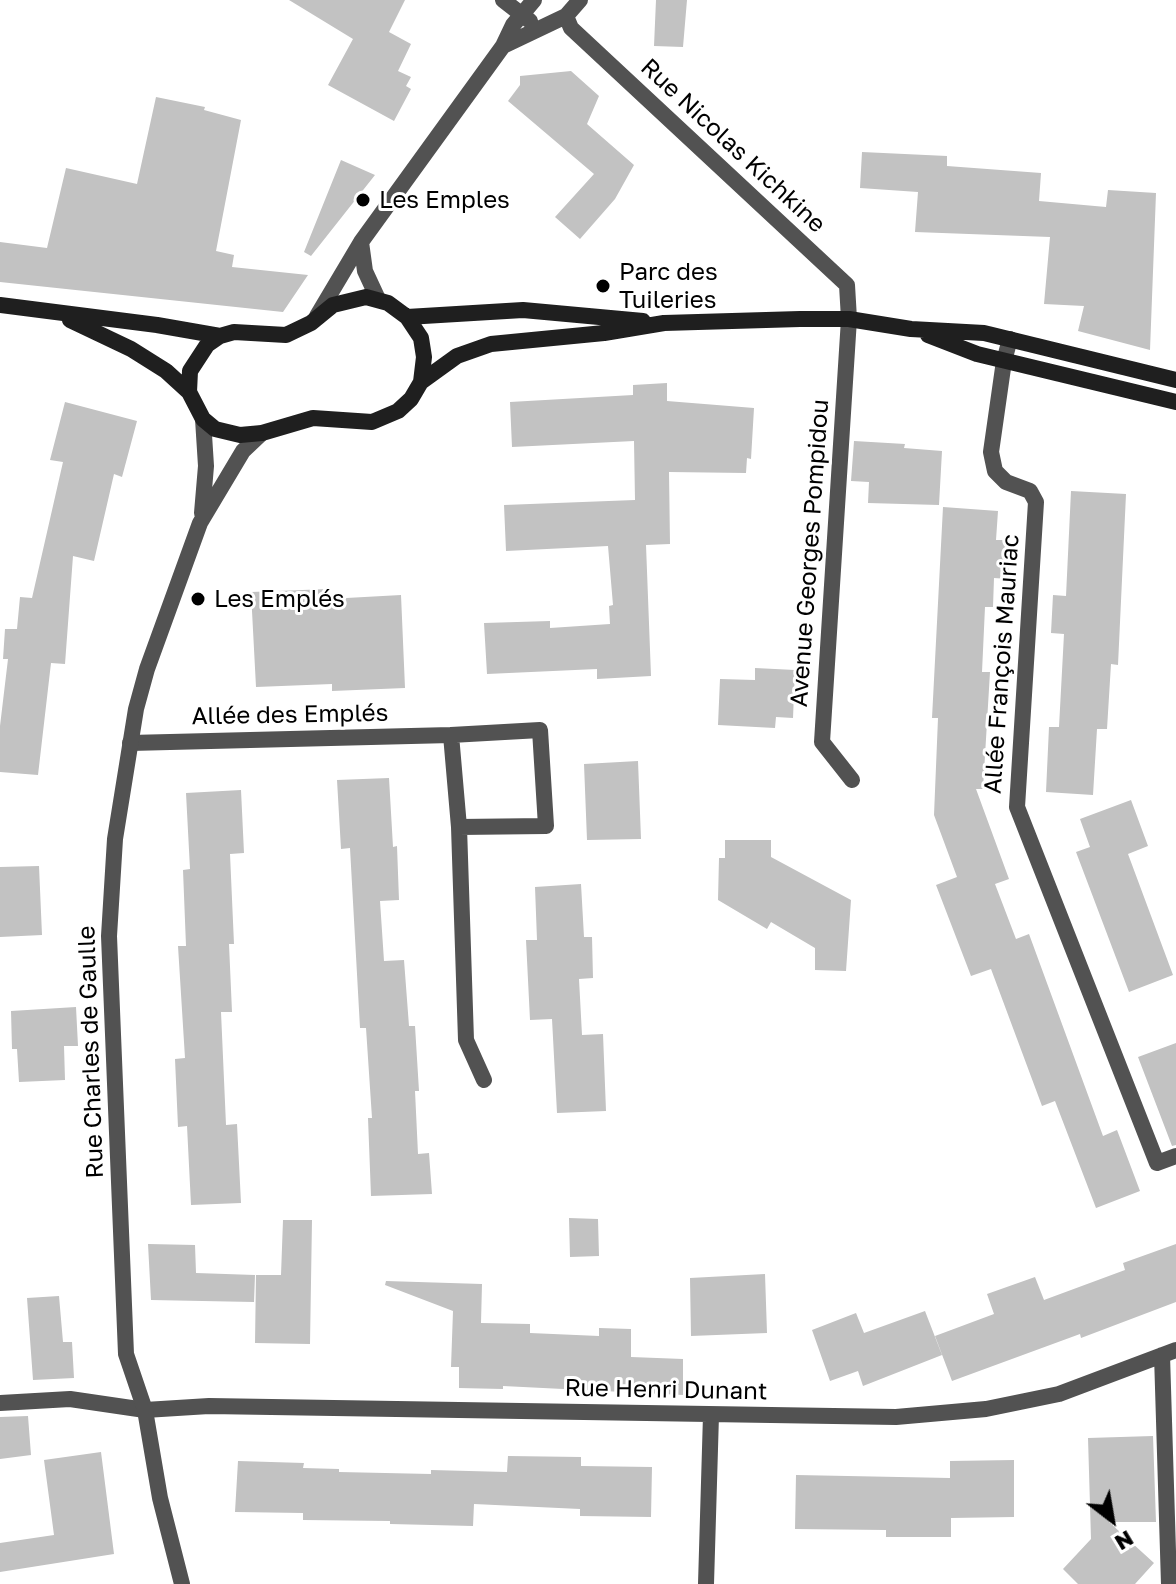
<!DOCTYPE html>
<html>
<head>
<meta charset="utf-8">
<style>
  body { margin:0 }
  #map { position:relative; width:1176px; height:1584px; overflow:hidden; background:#fff; font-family:"Golos Text",sans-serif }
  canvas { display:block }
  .north { position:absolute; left:1072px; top:1480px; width:80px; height:80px; -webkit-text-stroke:6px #fff; paint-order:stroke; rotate:149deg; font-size:22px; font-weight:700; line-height:32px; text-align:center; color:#000 }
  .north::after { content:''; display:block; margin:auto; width:28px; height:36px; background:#000; clip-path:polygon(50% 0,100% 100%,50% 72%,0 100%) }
</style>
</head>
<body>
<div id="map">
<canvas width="1176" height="1584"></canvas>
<div class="north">N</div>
</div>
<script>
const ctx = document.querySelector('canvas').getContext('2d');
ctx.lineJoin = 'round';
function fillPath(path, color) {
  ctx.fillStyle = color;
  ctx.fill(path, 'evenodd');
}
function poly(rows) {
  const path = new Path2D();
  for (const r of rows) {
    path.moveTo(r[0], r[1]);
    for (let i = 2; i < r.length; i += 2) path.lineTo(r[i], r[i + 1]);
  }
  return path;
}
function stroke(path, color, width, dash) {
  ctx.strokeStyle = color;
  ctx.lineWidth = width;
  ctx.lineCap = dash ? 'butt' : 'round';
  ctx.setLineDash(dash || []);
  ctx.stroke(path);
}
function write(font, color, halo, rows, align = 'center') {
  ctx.font = font + ' "Golos Text",sans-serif';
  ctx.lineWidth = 6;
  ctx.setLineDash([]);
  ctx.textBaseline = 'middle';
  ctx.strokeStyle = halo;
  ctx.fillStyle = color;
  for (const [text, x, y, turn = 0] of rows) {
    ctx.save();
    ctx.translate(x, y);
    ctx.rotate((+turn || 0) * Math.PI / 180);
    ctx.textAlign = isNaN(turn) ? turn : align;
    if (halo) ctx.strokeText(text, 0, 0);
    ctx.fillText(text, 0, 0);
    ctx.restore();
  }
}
fillPath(poly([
  [289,0,405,0,389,32,411,44,398,71,411,77,406,86,411,89,394,121,328,85,353,39],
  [656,0,687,0,683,47,654,46],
  [571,71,599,96,587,124,634,165,615,199,580,239,555,217,594,174,508,101,520,85,520,76],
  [156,97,205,107,204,110,241,120,216,251,234,255,232,267,308,275,283,312,0,282,0,242,47,248,66,168,137,184],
  [862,152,947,156,947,166,1041,173,1039,201,1106,207,1108,190,1156,193,1150,350,1078,331,1084,306,1044,304,1050,237,915,232,918,192,860,188],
  [341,160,375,175,311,256,304,252],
  [667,383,667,401,754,408,751,459,747,458,746,473,669,472,670,544,646,545,651,676,597,679,597,669,487,674,484,623,550,621,550,628,610,624,609,606,613,605,608,546,506,551,504,505,635,500,634,441,512,447,510,402,633,395,633,385],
  [65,402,137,421,122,477,114,474,94,561,73,556,65,664,51,663,38,775,0,772,0,726,8,659,3,659,5,629,17,629,20,597,32,598,63,462,50,460],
  [854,441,905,444,904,448,942,451,939,505,868,503,869,482,851,481],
  [1071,491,1126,494,1118,665,1111,664,1107,729,1097,729,1093,795,1046,792,1049,727,1059,727,1064,634,1051,633,1053,595,1066,596],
  [943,507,998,511,996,540,1010,540,1008,579,994,578,993,607,985,607,982,672,990,672,983,789,976,789,1009,879,995,884,1016,939,1029,934,1103,1136,1117,1130,1140,1191,1096,1208,1055,1101,1042,1106,991,969,971,976,936,885,957,877,934,815,938,718,932,718],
  [328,589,328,599,401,595,405,688,332,691,332,684,256,687,251,592],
  [755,668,795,670,793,718,776,717,775,728,718,725,720,679,755,680],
  [638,761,641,839,587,840,584,764],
  [389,778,393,847,397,846,399,900,380,901,384,961,404,960,409,1026,415,1026,419,1091,415,1091,418,1154,429,1153,432,1194,371,1196,368,1118,372,1118,366,1028,360,1028,350,848,341,849,337,780],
  [241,790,244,853,230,854,234,944,229,944,232,1012,221,1012,226,1125,237,1124,241,1203,191,1205,187,1126,178,1127,175,1059,185,1058,178,946,186,946,183,870,190,869,186,793],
  [1131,800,1148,846,1128,854,1173,975,1129,992,1076,852,1090,847,1080,819],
  [725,840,771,840,771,857,851,900,846,971,815,970,815,948,771,922,767,929,718,900,719,858,725,858],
  [39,866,42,935,0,937,0,867],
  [581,884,584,937,592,937,593,978,579,979,582,1035,603,1034,606,1111,557,1113,552,1019,530,1020,526,940,537,940,535,887],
  [76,1007,78,1046,64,1046,65,1080,19,1082,17,1049,12,1049,11,1011],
  [1176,1043,1176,1145,1172,1146,1138,1057],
  [569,1218,598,1219,599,1256,570,1257],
  [283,1220,312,1220,310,1344,255,1343,256,1275,281,1275],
  [148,1244,195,1245,196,1273,255,1275,254,1302,151,1300],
  [1176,1244,1176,1302,1081,1338,1080,1334,952,1381,935,1336,994,1314,987,1294,1035,1277,1044,1300,1125,1270,1123,1263],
  [765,1274,767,1333,691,1336,690,1278],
  [386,1281,482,1284,481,1323,530,1324,530,1333,599,1336,599,1328,631,1329,631,1357,683,1359,683,1395,503,1386,503,1389,459,1388,459,1367,451,1367,453,1311,385,1285],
  [59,1296,63,1342,72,1342,74,1378,33,1380,27,1298],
  [925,1311,942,1355,863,1386,858,1371,830,1381,812,1330,856,1313,864,1333],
  [28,1416,31,1455,0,1459,0,1417],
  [1153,1436,1156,1522,1109,1522,1154,1563,1135,1584,1078,1584,1063,1569,1091,1539,1088,1438],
  [101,1452,114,1554,0,1572,0,1543,54,1535,44,1460],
  [508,1456,581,1457,581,1466,652,1467,651,1517,580,1516,580,1509,474,1504,473,1526,390,1524,390,1521,303,1520,303,1513,235,1512,238,1461,304,1463,303,1468,339,1469,339,1472,431,1474,431,1470,507,1472],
  [1014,1460,1014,1517,951,1518,951,1537,886,1537,886,1530,795,1529,796,1475,950,1478,950,1461]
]), '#c2c2c2');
stroke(poly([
  [503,0,530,21],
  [566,16,571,28,847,285,849,319,822,742,852,780],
  [503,46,566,16,580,0],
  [361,242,365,271,378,299],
  [317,316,361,242,503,46,513,25,534,0],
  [1010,339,1004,361,991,452,995,471,1006,482,1030,491,1036,502,1017,807,1157,1163,1176,1156],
  [451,735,540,730,546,826,459,827],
  [130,743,451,735,459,827,466,1040,484,1080],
  [1162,1355,1169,1584],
  [0,1403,70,1399,145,1410,209,1406,896,1417,986,1409,1059,1394,1176,1350],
  [706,1584,711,1415]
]), '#525252', 16);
stroke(poly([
  [202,513,206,466,203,419],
  [182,1584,160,1498,145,1410,126,1354,109,936,115,839,136,709,147,669,200,523,243,451,262,433]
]), '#525252', 16);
stroke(poly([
  [366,297,388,303,407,317,421,338,424,357,421,382,411,399,398,411,372,422,313,418,262,433,240,435,215,429,203,419,189,392,190,371,207,345,220,336,234,332,286,335,311,323,333,305,366,297],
  [0,305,157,325,220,336],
  [407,317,523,310,643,321],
  [70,320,131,349,166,371,189,392],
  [928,335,977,354,1176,402],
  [421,382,457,356,491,344,604,333,664,323,800,319,849,319,911,329,984,333,1176,380]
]), '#1f1f1f', 16);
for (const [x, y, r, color] of [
  [363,200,8,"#000"],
  [603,286,8,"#000"],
  [198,599,8,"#000"]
]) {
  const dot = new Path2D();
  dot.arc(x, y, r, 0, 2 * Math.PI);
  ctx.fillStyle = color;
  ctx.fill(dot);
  stroke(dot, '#fff', 3);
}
write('24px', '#000', '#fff', [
  ["Rue Nicolas Kichkine",733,146,43],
  ["Avenue Georges Pompidou",810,553,-86],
  ["Allée François Mauriac",1002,664,-86],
  ["Allée des Emplés",290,715,-1],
  ["Rue Charles de Gaulle",91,1052,-92],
  ["Rue Henri Dunant",666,1390,1]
]);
write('24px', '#000', '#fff', [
  ["Les Emples",379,200],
  ["Parc des",619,272],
  ["Tuileries",619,300],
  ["Les Emplés",214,599]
], 'left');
</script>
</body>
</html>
